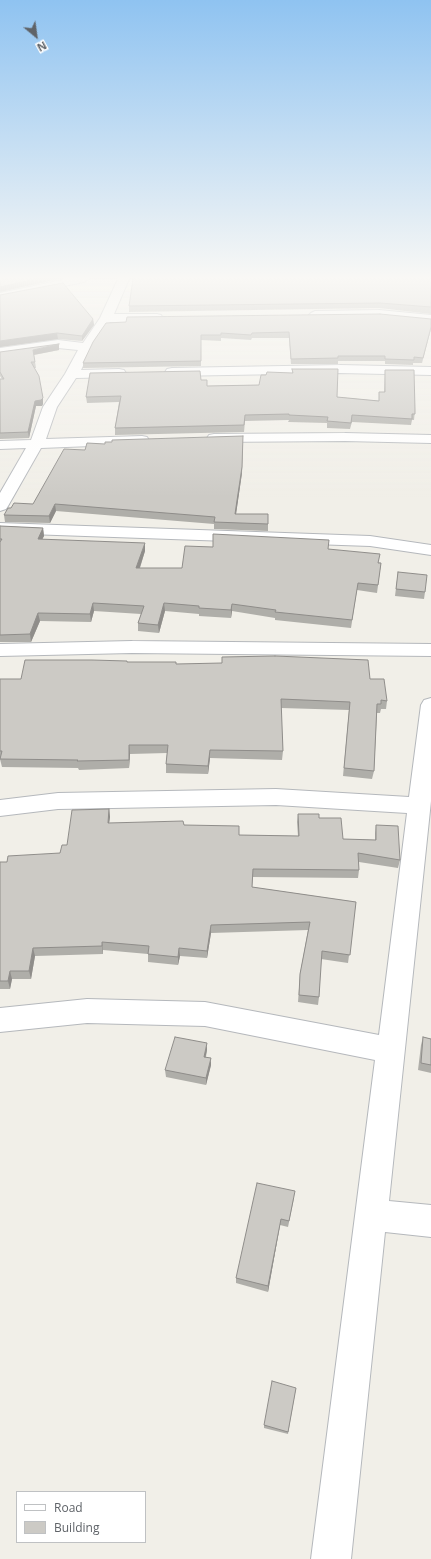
<!DOCTYPE html>
<html>
<head>
<meta charset="utf-8">
<style>
  body { margin:0 }
  #map { position:relative; width:431px; height:1559px; overflow:hidden; background:#f1efe8; font-family:"Open Sans",sans-serif }
  canvas { display:block }
  .legend { position:absolute; left:16px; top:1491px; width:130px; height:52px; box-sizing:border-box; background:#fff; border:1px solid #bfc1c3; margin:0; padding:5px 7px; list-style:none; font-size:12px; color:#5f6368 }
  .legend li { display:flex; align-items:center; gap:8px; height:20px }
  .legend b { width:20px; border:1px solid #bfc1c3 }
  .north { position:absolute; left:16px; top:16px; width:40px; height:40px; -webkit-text-stroke:3px #fff; paint-order:stroke; rotate:151deg; font-size:11px; font-weight:700; line-height:16px; text-align:center; color:#5f6368 }
  .north::after { content:''; display:block; margin:auto; width:14px; height:18px; background:#5f6368; clip-path:polygon(50% 0,100% 100%,50% 72%,0 100%) }
</style>
</head>
<body>
<div id="map">
<canvas width="431" height="1559"></canvas>
<ul class="legend">
<li><b style="height:5px;background:#fff"></b>Road</li>
<li><b style="height:11px;background:#cccac5"></b>Building</li>
</ul>
<div class="north">N</div>
</div>
<script>
const ctx = document.querySelector('canvas').getContext('2d');
ctx.lineJoin = 'round';
function poly(rows) {
  const path = new Path2D();
  for (const r of rows) {
    path.moveTo(r[0], r[1]);
    for (let i = 2; i < r.length; i += 2) path.lineTo(r[i], r[i + 1]);
  }
  return path;
}
function stroke(path, color, width, dash) {
  ctx.strokeStyle = color;
  ctx.lineWidth = width;
  ctx.lineCap = dash ? 'butt' : 'round';
  ctx.setLineDash(dash || []);
  ctx.stroke(path);
}
function fillPath(path, color) {
  ctx.fillStyle = color;
  ctx.fill(path, 'evenodd');
}
const minor = poly([
  [67,279,89,279,84,282,0,299,0,293,67,279],
  [118,279,129,279,114,314,157,314,161,315,163,318,161,321,157,322,110,322,92,347,81,370,119,369,124,370,126,373,124,376,119,377,76,378,57,407,46,439,142,436,147,437,149,440,147,443,142,444,41,448,8,506,6,509,0,511,0,493,26,448,0,449,0,441,31,440,43,407,65,374,78,350,58,348,0,356,0,348,58,340,83,343,100,318,118,279],
  [379,310,431,315,431,323,379,318,315,319,311,317,309,315,311,313,315,311,379,310],
  [340,365,431,367,431,375,340,373,172,376,167,375,165,372,167,369,172,368,340,365],
  [345,433,431,435,431,443,345,441,214,442,209,441,207,438,209,435,214,434,345,433],
  [0,523,370,536,431,545,431,555,370,546,0,533,0,523],
  [132,641,431,644,431,656,132,653,0,656,0,644,132,641],
  [431,698,431,801,389,1201,431,1205,431,1237,385,1232,351,1559,311,1559,375,1060,205,1026,87,1023,0,1032,0,1008,87,999,205,1002,379,1035,407,813,276,805,58,809,0,816,0,800,58,793,276,789,409,797,421,705,424,700,431,698]
]);
stroke(minor, '#b5b8bc', 2);
fillPath(minor, '#fff');
fillPath(poly([
  [431,279,431,314,379,308,129,312,129,306],
  [0,295,93,319,94,325,82,341,58,339,0,347],
  [431,319,422,363,413,363,413,365,385,364,385,361,338,361,338,364,291,364,289,338,252,338,251,340,221,338,221,341,201,340,201,366,83,368,83,363,106,323],
  [59,350,34,355,36,368,34,368,43,404,42,406,36,406,29,438,0,439,0,379,2,379,0,376,0,352],
  [292,369,337,397,379,401,379,392,384,392,385,370,415,410,414,420,412,420,411,425,352,422,350,429,327,428,327,423,288,422,289,420,245,421,244,432,115,435,115,428,119,402,87,403,86,397,201,380,207,386,259,385,266,375,292,373],
  [242,473,236,514,268,524,268,531,214,529,214,524,56,511,50,523,5,522,4,515,11,508,33,504],
  [0,526,43,528,44,536,42,539,145,551,140,568,182,568,213,547,328,549,381,563,377,593,357,590,351,628,275,620,275,618,232,611,231,618,199,616,199,614,165,611,159,633,138,631,138,623,141,614,94,611,91,622,40,621,31,642,0,642],
  [398,572,425,592,424,599,395,596],
  [128,662,176,664,370,679,387,701,386,709,381,709,380,713,377,713,374,771,372,779,343,776,349,710,281,708,283,751,282,760,210,758,208,774,166,773,166,764,167,753,130,754,129,768,79,770,78,768,2,767,0,759,0,679,21,679],
  [109,809,110,817,109,823,184,825,239,835,298,836,297,822,298,814,319,818,343,839,375,840,375,833,376,825,400,860,398,868,359,862,359,870,358,878,253,877,252,887,356,902,348,963,321,959,319,997,318,1005,298,1002,300,974,308,930,211,933,207,958,180,956,178,965,148,962,148,954,103,950,103,954,35,956,31,979,12,979,10,989,0,989,0,862,7,862,60,853,67,845],
  [423,1037,431,1039,431,1073,418,1070,421,1045],
  [207,1050,206,1057,211,1065,206,1085,166,1077,165,1070],
  [294,1198,288,1227,280,1225,268,1292,236,1283,236,1278],
  [296,1388,288,1434,264,1428,264,1425]
]), '#afaea9');
fillPath(poly([
  [35,279,55,279,55,280,0,292,0,287],
  [93,319,94,325,82,341,82,336],
  [431,327,431,329,422,363,423,358],
  [57,333,58,339,0,347,0,341],
  [59,344,59,350,33,355,33,350],
  [43,398,43,404,42,406,36,406,29,438,28,432,35,401],
  [243,436,242,473,235,521,235,514],
  [55,504,56,511,50,523,49,516],
  [43,528,44,536,39,546,38,539],
  [145,543,145,551,137,576,136,568],
  [93,603,94,611,91,622,90,614],
  [164,603,165,611,159,633,158,625],
  [232,604,232,611,231,618,231,610],
  [38,613,40,621,31,642,30,634],
  [129,745,130,754,129,768],
  [210,750,210,758,208,774,208,766],
  [109,809,110,817,108,831,108,823],
  [211,925,211,933,207,958,207,951],
  [102,942,103,950,103,954,102,946],
  [33,948,35,956,31,979,29,971],
  [179,948,180,956,178,965,178,957],
  [10,971,12,979,10,989,8,981],
  [207,1043,207,1050,204,1063,204,1057],
  [211,1058,211,1065,206,1085,206,1078],
  [281,1219,280,1225,268,1292,268,1286]
]), '#8f8d8a');
const building = poly([
  [0,279,35,279,0,287,0,279],
  [133,279,431,279,431,307,380,303,129,306,133,279],
  [63,283,93,319,82,336,57,333,0,341,0,295,63,283],
  [380,314,431,319,431,327,423,358,414,357,414,360,385,359,385,356,338,356,338,358,291,359,289,332,252,333,251,335,221,333,221,335,201,335,201,361,83,363,93,342,106,323,126,322,127,317,380,314],
  [59,344,33,350,35,362,31,362,39,376,43,398,41,400,35,401,28,432,0,433,0,379,4,379,0,372,0,352,59,344],
  [292,369,338,369,337,397,379,401,379,392,385,392,385,370,414,370,415,410,415,414,412,414,412,419,352,415,351,423,327,421,328,417,289,415,289,414,245,415,244,425,115,428,121,396,86,397,90,373,200,371,201,380,207,380,207,386,259,385,261,375,266,375,267,372,293,373,292,369],
  [243,436,242,467,235,514,268,514,268,524,214,522,215,517,55,504,49,516,4,515,8,508,11,508,14,503,33,504,64,449,85,450,87,443,105,444,105,442,112,442,112,440,243,436],
  [0,526,43,528,38,539,145,543,136,568,182,568,185,546,213,547,213,534,329,540,328,549,380,554,378,563,381,563,378,585,358,583,352,620,275,612,276,610,232,604,231,610,199,608,199,606,164,603,158,625,138,623,144,606,93,603,90,614,38,613,30,634,0,635,0,542,2,539,0,539,0,526],
  [398,572,427,575,425,592,396,589,398,572],
  [275,656,368,660,370,679,384,679,387,701,381,700,381,704,377,704,374,771,344,768,350,702,281,699,283,751,210,750,208,766,166,764,168,745,129,745,129,760,77,761,78,760,0,759,2,751,0,751,0,679,21,679,25,660,92,660,127,661,127,662,176,662,176,664,222,663,222,657,275,656],
  [109,809,108,823,183,821,184,825,239,826,239,835,299,836,298,814,319,814,319,818,341,818,343,839,376,840,376,825,398,826,400,860,358,853,359,870,253,869,252,887,356,902,350,955,322,951,319,997,299,995,300,974,310,922,211,925,207,951,179,948,178,957,148,954,149,946,102,942,102,946,33,948,29,971,10,971,8,981,0,981,0,862,7,862,8,856,60,853,62,845,67,845,72,810,109,809],
  [175,1037,207,1043,204,1057,211,1058,206,1078,165,1070,175,1037],
  [423,1037,431,1039,431,1065,421,1063,423,1037],
  [257,1183,295,1191,289,1221,281,1219,268,1286,236,1278,257,1183],
  [272,1381,296,1388,288,1432,264,1425,272,1381]
]);
fillPath(building, '#cccac5');
stroke(building, '#8f8d8a', 1);
const sky = ctx.createLinearGradient(0, 0, 0, 497);
sky.addColorStop(0, '#8fc3f1');
sky.addColorStop(0.56, '#f9f8f5');
sky.addColorStop(1, '#f9f8f500');
ctx.fillStyle = sky;
ctx.fillRect(0, 0, 431, 497);
</script>
</body>
</html>
